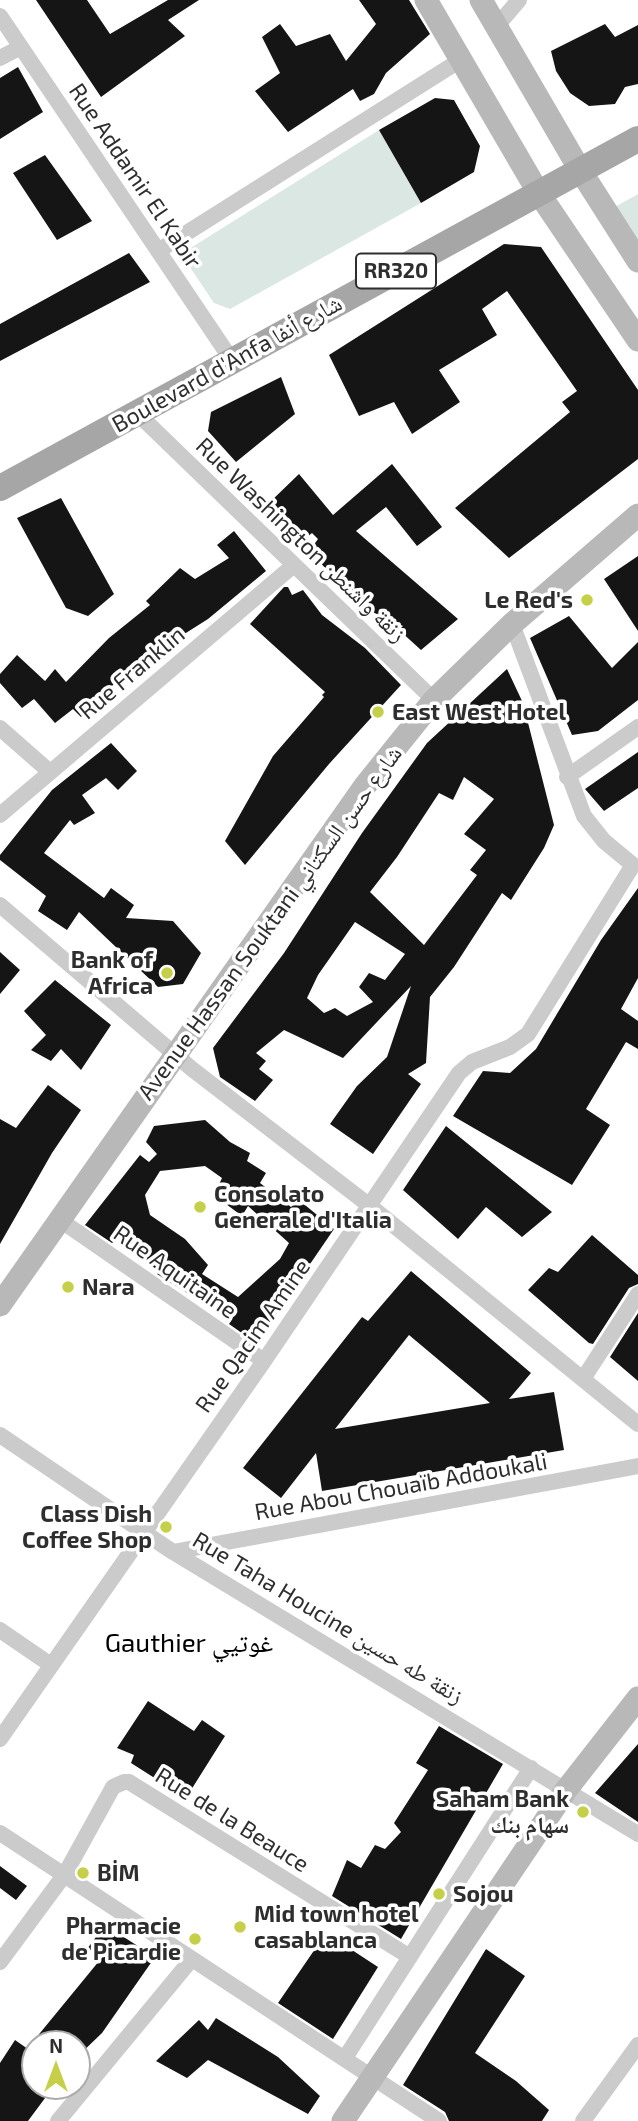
<!DOCTYPE html>
<html>
<head>
<meta charset="utf-8">
<style>
  body { margin:0 }
  #map { position:relative; width:638px; height:2121px; overflow:hidden; background:#fff; font-family:"Exo 2",sans-serif }
  canvas { display:block }
  .north { position:absolute; left:21px; top:2030px; width:70px; height:70px; box-sizing:border-box; background:#fff; border:2px solid #ababab; border-radius:50%; rotate:0deg; font-size:19px; font-weight:700; line-height:28px; text-align:center; color:#2e2e2e }
  .north::after { content:''; display:block; margin:auto; width:24px; height:32px; background:#c5cf47; clip-path:polygon(50% 0,100% 100%,50% 72%,0 100%) }
</style>
</head>
<body>
<div id="map">
<canvas width="638" height="2121"></canvas>
<div class="north">N</div>
</div>
<script>
const ctx = document.querySelector('canvas').getContext('2d');
ctx.lineJoin = 'round';
function fillPath(path, color) {
  ctx.fillStyle = color;
  ctx.fill(path, 'evenodd');
}
function poly(rows) {
  const path = new Path2D();
  for (const r of rows) {
    path.moveTo(r[0], r[1]);
    for (let i = 2; i < r.length; i += 2) path.lineTo(r[i], r[i + 1]);
  }
  return path;
}
function stroke(path, color, width, dash) {
  ctx.strokeStyle = color;
  ctx.lineWidth = width;
  ctx.lineCap = dash ? 'butt' : 'round';
  ctx.setLineDash(dash || []);
  ctx.stroke(path);
}
function write(font, color, halo, rows, align = 'center') {
  ctx.font = font + ' "Exo 2","Noto Naskh Arabic",sans-serif';
  ctx.lineWidth = 7;
  ctx.setLineDash([]);
  ctx.textBaseline = 'middle';
  ctx.strokeStyle = halo;
  ctx.fillStyle = color;
  for (const [text, x, y, turn = 0] of rows) {
    ctx.save();
    ctx.translate(x, y);
    ctx.rotate((+turn || 0) * Math.PI / 180);
    ctx.textAlign = isNaN(turn) ? turn : align;
    if (halo) ctx.strokeText(text, 0, 0);
    ctx.fillText(text, 0, 0);
    ctx.restore();
  }
}
fillPath(poly([
  [379,130,421,203,230,309,214,303,181,254],
  [638,194,638,242,615,207]
]), '#dbe7e2');
fillPath(poly([
  [36,0,87,0,110,34,168,0,199,0,168,20,185,36,101,97],
  [359,0,409,0,430,34,386,73,374,94,360,101,353,89,288,132,255,91,280,73,262,37,280,24,296,46,330,34,346,61,376,24],
  [605,24,615,37,638,25,638,84,625,87,615,104,589,106,570,93,556,71,551,51],
  [18,67,43,112,0,139,0,78],
  [435,98,454,100,480,146,474,172,421,203,379,130],
  [45,155,92,221,57,240,13,173],
  [504,244,541,247,638,390,638,459,509,558,455,508,570,412,562,402,577,391,507,291,482,309,497,335,439,370,460,402,412,434,394,402,359,416,329,355],
  [129,253,150,282,0,361,0,324],
  [281,377,295,414,236,462,208,431,211,412],
  [392,464,442,527,417,546,386,507,356,531,458,619,421,650,399,630,403,626,355,604,310,550,318,539,312,533,302,541,269,503,299,474,333,515],
  [61,498,114,594,88,616,66,608,17,518],
  [234,531,266,571,208,619,129,669,81,717,73,709,55,723,34,699,22,708,0,683,0,674,17,655,45,681,55,669,66,682,109,638,150,605,146,601,180,568,195,579,229,558,217,545],
  [638,556,638,631,604,579],
  [284,587,288,587,292,595,303,590,322,615,365,648,401,685,329,764,245,865,225,841,273,756,324,697,322,695,325,692,250,624],
  [569,616,612,668,638,642,638,700,598,731,572,735,530,638],
  [507,669,523,703,554,825,544,848,511,900,502,893,454,967,430,997,426,1063,408,1074,421,1084,373,1154,330,1124,357,1086,387,1057,411,986,343,1058,284,1030,256,1053,266,1061,259,1069,273,1080,255,1101,220,1077,213,1048,284,953,362,833,427,743],
  [464,777,494,799,464,834,486,850,470,870,477,875,424,945,370,892,397,857,439,793,453,800],
  [355,922,405,954,385,980,369,973,359,987,373,1002,347,1016,335,1008,324,1013,307,998,318,975],
  [111,743,137,771,118,790,106,778,82,795,95,813,74,825,70,820,44,853,104,898,111,888,134,905,126,918,173,921,201,953,183,984,158,987,79,912,67,930,38,911,46,896,0,860,0,855,52,790],
  [638,752,638,788,604,811,585,789],
  [638,888,638,978,621,1009,638,1021,638,1049,626,1042,586,1109,610,1125,572,1185,453,1116,483,1071,510,1073,536,1049,601,940],
  [0,952,20,970,0,994],
  [55,980,111,1025,81,1070,61,1049,51,1061,31,1050,46,1035,24,1011],
  [48,1085,81,1110,52,1153,0,1244,0,1119,16,1128],
  [205,1120,230,1142,250,1153,247,1161,266,1173,260,1183,291,1207,299,1200,334,1229,256,1343,229,1324,231,1321,157,1274,159,1272,121,1237,112,1243,85,1225,140,1155,149,1162,157,1154,146,1142,154,1126],
  [205,1166,222,1178,214,1195,242,1216,248,1206,289,1243,280,1259,238,1297,202,1274,208,1265,185,1239,150,1215,145,1195,160,1171],
  [446,1126,552,1212,522,1237,486,1207,458,1239,403,1190],
  [592,1235,638,1275,638,1284,629,1288,593,1344,589,1343,528,1290,549,1268,558,1272],
  [411,1271,531,1373,509,1399,554,1392,564,1450,322,1491,316,1453,281,1498,243,1468,362,1317,368,1321],
  [409,1335,490,1403,335,1429],
  [638,1313,638,1381,610,1357],
  [148,1701,194,1731,202,1720,225,1736,186,1798,131,1763,134,1755,117,1748],
  [439,1726,503,1764,401,1939,332,1896,347,1860,361,1868,375,1845,385,1849,401,1832,394,1823,428,1770,416,1763],
  [638,1744,638,1822,595,1793],
  [0,1866,27,1886,16,1900,0,1888],
  [105,1925,155,1957,102,2033,77,2057,77,2044,31,2044,104,1955,87,1949],
  [326,1933,378,1967,333,2039,278,2003],
  [486,1949,525,1976,475,2053,516,2081,549,2110,542,2121,449,2121,445,2112,403,2085],
  [216,2018,278,2057,320,2096,308,2114,208,2060,187,2078,156,2061,199,2020,208,2030],
  [15,2040,35,2054,35,2086,54,2086,28,2121,0,2121,0,2063]
]), '#151515');
stroke(poly([
  [0,16,233,362],
  [496,27,519,0],
  [0,58,21,47],
  [158,251,459,61],
  [138,414,434,700],
  [512,624,584,816,604,841,633,865],
  [0,728,50,772],
  [567,777,638,727],
  [0,815,294,565],
  [0,905,192,1069,370,1206,638,1424],
  [60,1220,264,1361],
  [583,1379,638,1294],
  [0,1435,173,1552,638,1834],
  [173,1552,638,1466],
  [0,1630,51,1665],
  [0,1739,264,1361,459,1073,472,1062,510,1047,528,1034,633,865],
  [0,1833,439,2121],
  [0,1962,65,1874,113,1787,124,1782,129,1782,410,1957],
  [345,2058,531,1768],
  [58,2121,191,1960],
  [583,2121,638,2045]
]), '#cbcbcb', 16);
stroke(poly([
  [426,0,538,192,638,340],
  [481,0,580,170,638,261],
  [0,1305,364,787,434,700,512,624,638,515],
  [343,2121,566,1790,638,1698]
]), '#b8b8b8', 23);
stroke(poly([
  [0,488,638,139]
]), '#a6a6a6', 26);
for (const [x, y, r, color] of [
  [587,600,7,"#c5cf47"],
  [378,712,7,"#c5cf47"],
  [167,973,7,"#c5cf47"],
  [200,1207,7,"#c5cf47"],
  [68,1287,7,"#c5cf47"],
  [166,1527,7,"#c5cf47"],
  [583,1812,7,"#c5cf47"],
  [83,1873,7,"#c5cf47"],
  [439,1894,7,"#c5cf47"],
  [240,1927,7,"#c5cf47"],
  [195,1939,7,"#c5cf47"]
]) {
  const dot = new Path2D();
  dot.arc(x, y, r, 0, 2 * Math.PI);
  ctx.fillStyle = color;
  ctx.fill(dot);
  stroke(dot, '#fff', 2.5);
}
for (const [x, y, w] of [
  [396,271,80]
]) {
  const box = new Path2D();
  box.roundRect(x - w / 2, y - 17.5, w, 35, 5);
  ctx.fillStyle = '#fff';
  ctx.fill(box);
  stroke(box, '#2e2e2e', 2);
}
write('bold 21px', '#2e2e2e', null, [
  ["RR320",396,271]
]);
write('23px', '#2e2e2e', '#fff', [
  ["Rue Addamir El Kabir",135,176,56],
  ["Boulevard d'Anfa شارع أنفا",227,364,-29],
  ["Rue Washington زنقة واشنطن",301,540,44],
  ["Rue Franklin",132,673,-40],
  ["Avenue Hassan Souktani شارع حسن السكتاني",270,923,-54],
  ["Rue Aquitaine",175,1272,35],
  ["Rue Qacim Amine",253,1336,-55],
  ["Rue Abou Chouaïb Addoukali",401,1487,-10],
  ["Rue Taha Houcine زنقة طه حسين",328,1618,31],
  ["Rue de la Beauce",232,1820,32]
]);
write('bold 23px', '#2e2e2e', '#fff', [
  ["Le Red's",573,600,"right"],
  ["East West Hotel",392,712],
  ["Bank of",153,960,"right"],
  ["Africa",153,986,"right"],
  ["Consolato",214,1194],
  ["Generale d'Italia",214,1220],
  ["Nara",82,1287],
  ["Class Dish",152,1514,"right"],
  ["Coffee Shop",152,1540,"right"],
  ["Saham Bank",569,1799,"right"],
  ["سهام بنك",569,1825,"right"],
  ["BİM",97,1873],
  ["Sojou",453,1894],
  ["Mid town hotel",254,1914],
  ["casablanca",254,1940],
  ["Pharmacie",181,1926,"right"],
  ["de Picardie",181,1952,"right"]
], 'left');
write('26px', '#000', '#fff', [
  ["Gauthier غوتيي",189,1643]
]);
</script>
</body>
</html>
